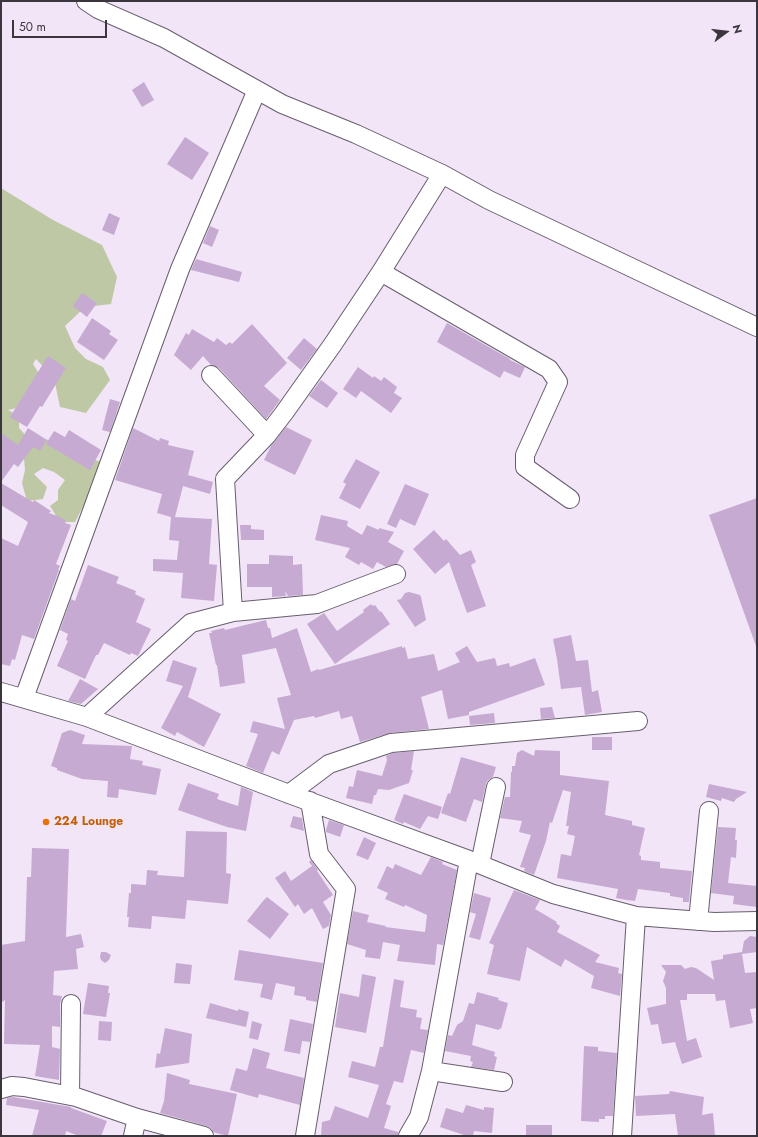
<!DOCTYPE html>
<html>
<head>
<meta charset="utf-8">
<style>
  body { margin:0 }
  #map { position:relative; width:758px; height:1137px; overflow:hidden; background:#f1e5f7; font-family:Jost,sans-serif }
  canvas { display:block }
  .frame { position:absolute; inset:0; border:2px solid #3b363d; pointer-events:none }
  .north { position:absolute; left:706px; top:12px; width:40px; height:40px; -webkit-text-stroke:3px #f1e5f7; paint-order:stroke; rotate:75deg; font-size:11px; font-weight:700; line-height:16px; text-align:center; color:#3b363d }
  .north::after { content:''; display:block; margin:auto; width:14px; height:18px; background:#3b363d; clip-path:polygon(50% 0,100% 100%,50% 72%,0 100%) }
  .scale { position:absolute; left:12px; top:20px; width:95px; height:18px; box-sizing:border-box; border:2px solid #3b363d; border-top:0; padding-left:5px; font-size:12px; line-height:14px; white-space:nowrap; color:#3b363d; -webkit-text-stroke:3px #f1e5f7; paint-order:stroke }
</style>
</head>
<body>
<div id="map">
<canvas width="758" height="1137"></canvas>
<div class="frame"></div>
<div class="north">N</div>
<div class="scale">50 m</div>
</div>
<script>
const ctx = document.querySelector('canvas').getContext('2d');
ctx.lineJoin = 'round';
function fillPath(path, color) {
  ctx.fillStyle = color;
  ctx.fill(path, 'evenodd');
}
function poly(rows) {
  const path = new Path2D();
  for (const r of rows) {
    path.moveTo(r[0], r[1]);
    for (let i = 2; i < r.length; i += 2) path.lineTo(r[i], r[i + 1]);
  }
  return path;
}
function stroke(path, color, width, dash) {
  ctx.strokeStyle = color;
  ctx.lineWidth = width;
  ctx.lineCap = dash ? 'butt' : 'round';
  ctx.setLineDash(dash || []);
  ctx.stroke(path);
}
function write(font, color, halo, rows, align = 'center') {
  ctx.font = font + ' Jost,sans-serif';
  ctx.lineWidth = 4;
  ctx.setLineDash([]);
  ctx.textBaseline = 'middle';
  ctx.strokeStyle = halo;
  ctx.fillStyle = color;
  for (const [text, x, y, turn = 0] of rows) {
    ctx.save();
    ctx.translate(x, y);
    ctx.rotate((+turn || 0) * Math.PI / 180);
    ctx.textAlign = isNaN(turn) ? turn : align;
    if (halo) ctx.strokeText(text, 0, 0);
    ctx.fillText(text, 0, 0);
    ctx.restore();
  }
}
fillPath(poly([
  [1,188,53,220,102,245,117,277,111,304,85,307,65,326,75,348,86,359,103,367,110,380,86,413,60,407,54,378,36,359,33,364,42,378,25,406,8,410,19,416,19,428,29,439,53,440,74,453,101,462,87,499,75,522,60,522,50,506,58,500,58,490,65,480,54,472,43,468,34,474,47,487,43,499,27,501,22,483,25,470,23,447,1,445]
]), '#bfc8a4');
fillPath(poly([
  [144,82,154,100,142,107,132,90],
  [185,137,209,153,192,180,167,164],
  [109,213,120,218,114,235,102,230],
  [210,226,219,230,212,247,203,243],
  [196,259,242,272,239,282,191,270],
  [82,293,97,303,87,317,73,306],
  [92,318,111,331,109,334,118,340,104,360,77,342],
  [447,323,510,359,510,360,525,367,520,378,504,371,500,378,437,342],
  [252,324,287,363,264,386,280,400,266,419,219,368,211,365,203,356,191,370,174,355,186,333,189,335,192,329,214,342,217,338,226,345,230,342,232,344],
  [304,338,317,349,301,370,287,358],
  [48,356,66,368,42,407,40,406,27,427,10,417],
  [358,367,373,378,374,376,381,381,384,377,397,387,394,393,402,398,391,413,361,391,356,398,343,389],
  [321,380,338,393,327,408,309,396],
  [110,399,120,402,110,432,102,430],
  [286,427,312,440,295,475,264,460,271,446],
  [28,428,47,440,40,451,33,447,18,467,14,464,1,482,1,433,18,445],
  [133,428,159,441,160,438,169,441,168,445,194,451,188,475,213,482,210,494,183,486,175,517,212,519,209,564,217,565,214,601,181,598,183,573,153,571,153,559,177,560,179,541,169,540,171,517,157,513,162,494,115,480],
  [69,430,101,450,90,470,46,444,54,431,65,437],
  [356,459,380,472,360,509,339,498,346,484,343,482],
  [1,483,33,502,34,500,51,511,49,513,60,517,66,521,65,523,71,525,56,564,60,566,58,570,59,570,34,639,22,635,15,660,12,659,10,666,1,664,1,538,18,546,28,522,1,505],
  [405,484,429,494,415,526,400,519,396,528,387,524],
  [757,498,757,646,756,646,709,515],
  [321,515,348,521,347,526,362,535,367,525,379,530,379,528,394,532,388,542,404,551,397,564,386,567,377,562,373,569,361,562,359,565,345,557,350,548,315,540],
  [240,525,251,525,251,529,264,530,264,540,241,540],
  [434,530,444,541,446,539,460,555,471,550,476,562,471,565,486,606,467,613,449,562,435,574,413,549],
  [269,555,293,556,293,565,302,564,303,595,288,596,285,591,286,596,272,597,272,587,247,587,247,564,269,564],
  [88,565,119,577,116,583,136,591,135,594,145,599,136,622,151,629,138,656,131,653,130,655,104,643,98,655,96,655,85,679,57,666,68,641,66,640,68,634,60,630,71,599,75,601],
  [409,592,420,595,421,597,426,620,415,627,397,600,401,599,405,593],
  [371,604,373,606,375,605,380,612,381,611,390,624,335,664,307,624,324,613,337,631,364,612,363,610],
  [266,620,268,628,270,628,272,638,297,628,311,672,318,669,319,670,402,646,402,648,405,647,408,659,434,654,438,671,460,662,455,653,467,646,477,662,495,658,497,666,509,663,510,667,535,658,545,685,469,712,469,715,448,719,442,690,421,697,429,729,390,733,360,742,352,716,341,719,339,711,315,718,314,716,294,720,279,755,272,751,263,773,246,766,258,734,250,732,253,721,285,729,277,698,291,695,276,648,242,655,245,683,220,687,217,665,216,665,209,633,212,633,211,631,224,628,225,630],
  [571,635,576,661,588,660,592,692,598,690,602,712,585,715,581,687,561,689,557,659,553,639],
  [173,660,197,668,188,697,221,714,204,747,177,732,175,736,161,728,183,686,166,681],
  [80,679,98,689,81,704,68,701],
  [552,707,555,718,541,719,540,708],
  [494,713,495,723,470,725,469,716],
  [70,730,85,735,82,744,132,746,130,759,143,761,142,765,161,769,156,795,119,789,118,798,107,797,108,781,82,779,57,770,57,768,51,766,62,733],
  [592,737,612,737,612,750,592,750],
  [522,750,534,756,535,750,560,751,560,775,609,781,605,815,632,821,632,825,645,828,639,855,641,856,641,860,660,862,660,868,692,871,689,902,683,902,683,898,670,896,670,893,638,889,635,901,627,900,616,898,618,889,557,878,561,854,571,856,575,836,567,834,569,826,566,826,571,792,563,790,552,823,550,822,546,841,534,875,524,871,525,868,520,867,531,835,519,832,522,821,500,818,505,797,510,797,511,772,512,772,512,766,515,766,517,753],
  [414,751,411,770,413,770,409,783,389,790,378,789,376,795,374,795,372,804,346,798,349,786,353,787,357,770,382,776,387,760,386,756,393,753],
  [461,757,496,767,493,777,488,780,486,784,482,802,474,799,466,822,441,813,448,793,450,794],
  [188,783,219,794,217,799,238,806,241,787,253,792,246,831,227,827,178,810],
  [709,784,747,792,736,799,734,802,722,798,721,801,706,797],
  [404,794,442,807,438,819,428,816,420,829,404,822,403,824,394,820],
  [293,816,302,818,304,831,290,827],
  [329,820,344,825,340,837,326,832,326,830],
  [718,827,736,828,735,840,737,840,736,858,731,857,728,883,757,886,757,907,733,904,734,896,711,893],
  [186,831,227,832,226,873,231,874,228,904,187,900,185,919,152,916,151,929,128,927,129,917,127,917,129,893,131,893,131,884,146,885,147,870,158,871,157,875,184,877],
  [364,837,376,843,368,860,356,855],
  [32,848,69,849,66,937,81,934,84,947,76,949,78,969,54,971,53,995,62,996,60,1004,60,1027,52,1026,52,1047,60,1049,59,1080,35,1076,40,1045,4,1044,5,1000,1,1003,1,945,25,941,27,877,31,877],
  [431,857,443,862,442,864,457,870,443,945,437,944,435,965,397,961,400,945,383,942,380,959,365,957,366,950,347,944,353,911,369,915,367,922,386,926,385,927,425,932,427,915,405,905,404,907,385,899,388,893,377,888,387,866,393,869,395,864,421,875],
  [311,860,318,870,317,871,333,895,323,902,331,915,329,926,323,929,312,908,304,914,298,904,295,907,275,878,285,871,291,881,312,866,309,862],
  [514,890,540,900,535,909,557,922,556,923,560,926,557,932,600,955,595,962,619,968,618,973,622,974,620,996,591,988,594,976,565,959,561,967,527,947,520,981,487,974,494,945,489,943],
  [474,893,491,898,480,940,469,937,476,914,470,912],
  [267,897,289,914,270,939,247,921,263,901],
  [750,936,757,937,757,952,742,954,745,973,757,972,757,1008,750,1009,753,1023,730,1028,725,1000,716,1001,715,994,687,994,687,1000,680,1000,687,1041,696,1038,702,1057,682,1064,675,1042,662,1044,658,1024,651,1025,647,1008,666,1004,666,988,663,981,666,972,661,965,681,965,685,969,691,967,696,968,714,980,711,961,723,959,723,955,742,952,744,941],
  [239,950,323,963,317,1002,306,1000,306,997,294,995,295,987,276,983,272,1000,260,997,263,984,234,980],
  [101,952,106,952,111,955,109,960,105,963,101,960,100,957],
  [176,963,192,965,190,984,174,983],
  [362,974,376,977,366,1033,335,1027,340,993,359,997],
  [394,979,404,981,400,1007,417,1010,416,1017,422,1018,420,1029,428,1030,424,1053,411,1050,403,1083,394,1081,386,1104,391,1106,384,1128,398,1132,398,1136,321,1136,322,1122,330,1120,335,1106,368,1118,379,1085,348,1077,352,1061,375,1067,380,1047,383,1047],
  [88,983,109,986,108,993,110,993,106,1017,83,1014],
  [477,992,499,998,498,1000,508,1003,501,1029,500,1028,499,1030,476,1024,472,1045,495,1052,494,1056,497,1057,494,1070,471,1067,473,1062,470,1061,471,1056,445,1051,448,1035,452,1036,457,1025,463,1021,469,1003,474,1004],
  [210,1003,238,1011,238,1009,249,1012,246,1027,206,1018],
  [290,1019,313,1024,310,1042,302,1041,300,1054,284,1051],
  [99,1021,112,1022,111,1041,98,1040],
  [252,1021,262,1024,258,1040,249,1038],
  [165,1028,192,1034,189,1063,155,1068,157,1053,160,1054],
  [584,1046,598,1047,598,1051,617,1053,613,1116,605,1116,605,1119,599,1119,599,1122,581,1121],
  [253,1048,270,1053,266,1068,304,1078,300,1105,259,1094,258,1098,230,1090,236,1068,247,1071],
  [167,1073,190,1080,189,1084,237,1094,228,1136,213,1132,211,1128,207,1126,160,1113,164,1101],
  [670,1091,704,1097,702,1115,713,1113,715,1136,678,1136,675,1114,636,1116,635,1096,669,1094],
  [13,1097,71,1107,71,1108,107,1121,101,1136,79,1136,66,1131,65,1136,32,1136,39,1110,6,1105,7,1098],
  [466,1105,484,1110,484,1107,494,1108,492,1133,474,1131,473,1136,467,1136,440,1127,446,1108,463,1113],
  [526,1125,552,1125,552,1136,526,1136]
]), '#c6aad2');
const minor = poly([
  [86,1,98,9,164,38,282,104,356,134,442,174,489,200,757,327],
  [381,272,442,174],
  [211,375,267,435],
  [233,612,225,479,267,435,284,413,333,344,381,272,549,369,558,382,525,455,525,467,570,499],
  [1,692,87,717,289,794,469,860,553,894,636,916,714,922,757,921],
  [24,698,180,269,257,90],
  [87,717,191,623,233,612,317,604,396,574],
  [289,794,329,764,391,743,638,721],
  [480,864,496,787],
  [698,921,709,811],
  [431,1071,503,1082],
  [1,1089,12,1086,24,1087,76,1097,137,1118,204,1136],
  [70,1096,71,1004],
  [133,1136,137,1118],
  [305,1136,346,889,319,854,310,801],
  [408,1136,419,1117,431,1071,469,860],
  [622,1136,636,916]
]);
stroke(minor, '#685e6d', 20);
stroke(minor, '#fff', 18);
for (const [x, y, r, color] of [
  [46,822,4,"#e8710a"]
]) {
  const dot = new Path2D();
  dot.arc(x, y, r, 0, 2 * Math.PI);
  ctx.fillStyle = color;
  ctx.fill(dot);
  stroke(dot, '#f1e5f7', 1.5);
}
write('bold 12px', '#c56008', '#f1e5f7', [
  ["224 Lounge",54,822]
], 'left');
</script>
</body>
</html>
